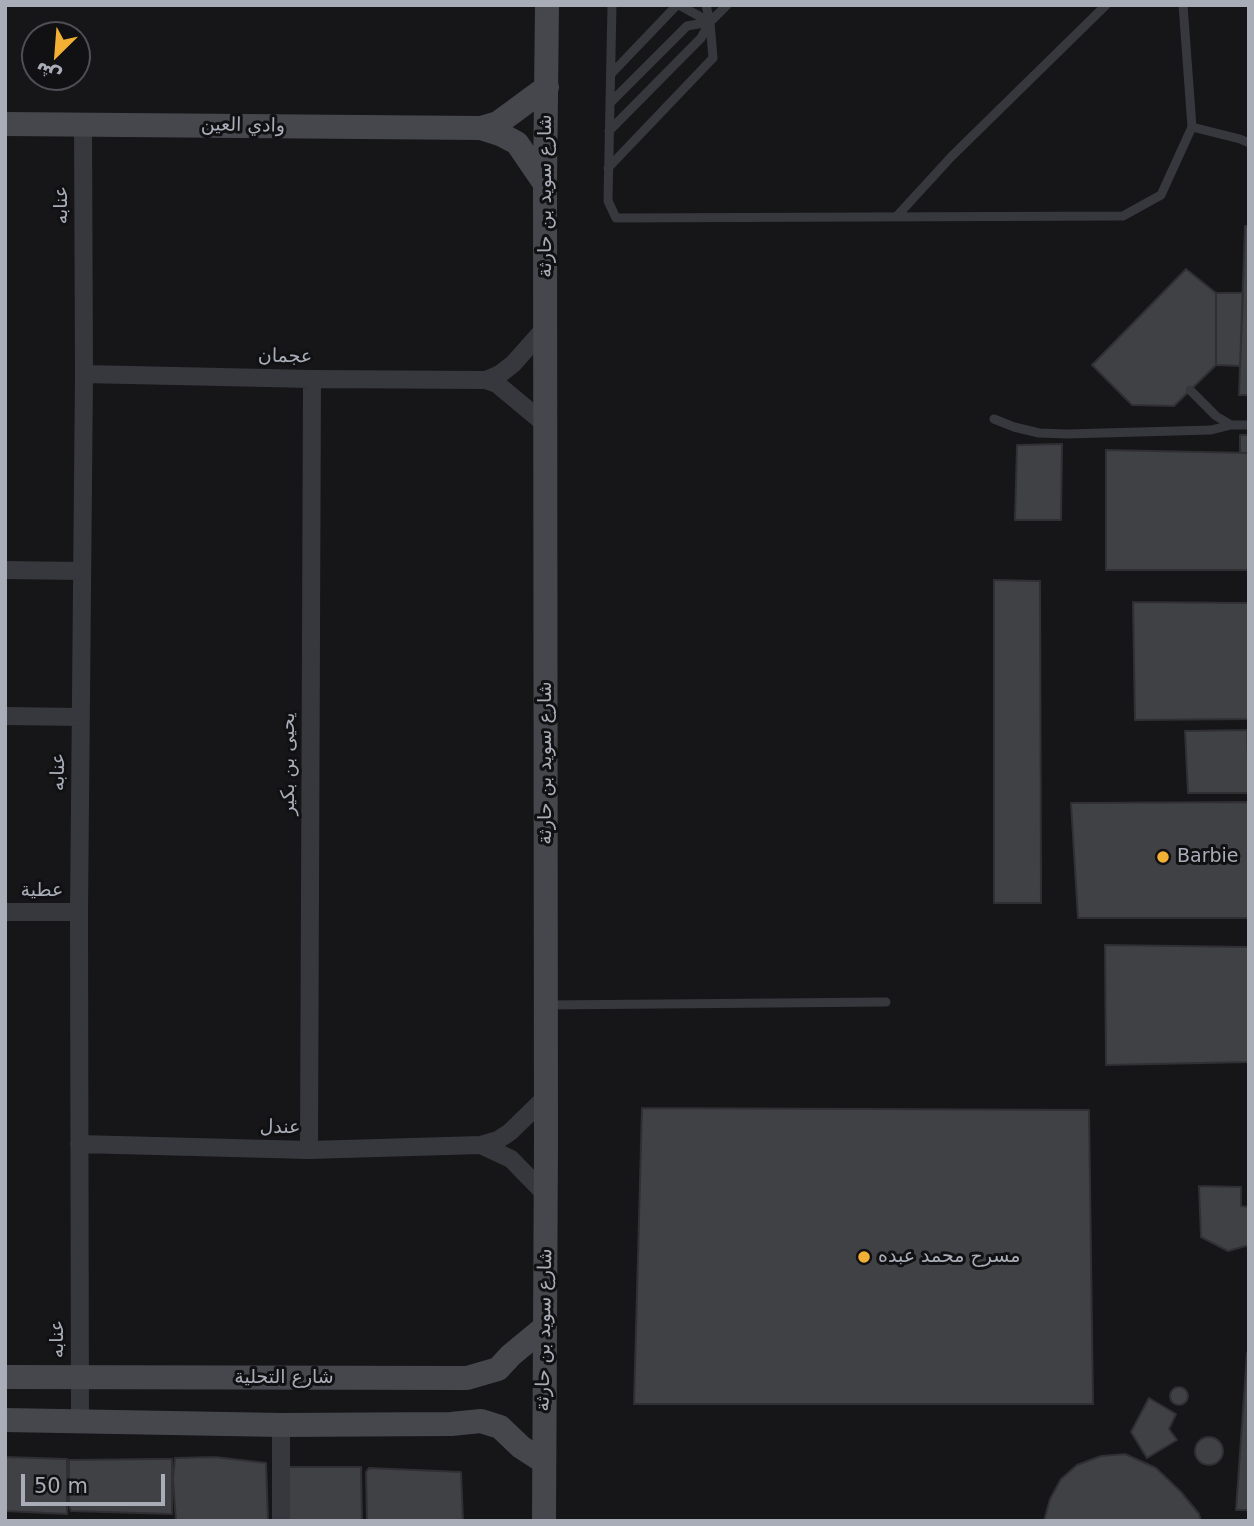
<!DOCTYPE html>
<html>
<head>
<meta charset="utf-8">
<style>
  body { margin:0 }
  #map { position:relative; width:1254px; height:1526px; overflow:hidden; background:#161618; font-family:"DejaVu Sans","Noto Sans Arabic",sans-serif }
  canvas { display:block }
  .frame { position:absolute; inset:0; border:7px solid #a8adb8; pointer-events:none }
  .north { position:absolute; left:21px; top:21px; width:70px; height:70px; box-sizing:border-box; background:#111113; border:2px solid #4d4f55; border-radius:50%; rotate:205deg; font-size:19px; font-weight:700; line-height:28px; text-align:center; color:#a8adb8 }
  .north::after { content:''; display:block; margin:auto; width:24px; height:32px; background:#f2b134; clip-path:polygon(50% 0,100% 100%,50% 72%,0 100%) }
  .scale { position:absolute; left:21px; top:1474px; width:144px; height:32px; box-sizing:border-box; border:4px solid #a8adb8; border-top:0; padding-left:9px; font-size:21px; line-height:24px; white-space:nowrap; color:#a8adb8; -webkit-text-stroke:5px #111113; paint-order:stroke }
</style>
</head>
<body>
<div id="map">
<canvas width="1254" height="1526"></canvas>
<div class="frame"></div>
<div class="north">ش</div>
<div class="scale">50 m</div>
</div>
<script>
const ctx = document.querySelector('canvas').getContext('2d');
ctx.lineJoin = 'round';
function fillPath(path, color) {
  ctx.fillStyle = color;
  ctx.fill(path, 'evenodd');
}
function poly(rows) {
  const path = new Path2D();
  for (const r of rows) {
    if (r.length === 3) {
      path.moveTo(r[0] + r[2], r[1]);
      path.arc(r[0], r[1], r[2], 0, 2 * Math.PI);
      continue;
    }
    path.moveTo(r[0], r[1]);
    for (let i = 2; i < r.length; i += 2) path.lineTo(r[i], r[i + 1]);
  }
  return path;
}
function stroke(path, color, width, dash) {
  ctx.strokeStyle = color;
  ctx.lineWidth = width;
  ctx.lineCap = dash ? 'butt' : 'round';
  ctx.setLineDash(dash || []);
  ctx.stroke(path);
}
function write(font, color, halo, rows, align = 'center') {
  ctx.font = font + ' "DejaVu Sans","Noto Sans Arabic",sans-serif';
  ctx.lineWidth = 6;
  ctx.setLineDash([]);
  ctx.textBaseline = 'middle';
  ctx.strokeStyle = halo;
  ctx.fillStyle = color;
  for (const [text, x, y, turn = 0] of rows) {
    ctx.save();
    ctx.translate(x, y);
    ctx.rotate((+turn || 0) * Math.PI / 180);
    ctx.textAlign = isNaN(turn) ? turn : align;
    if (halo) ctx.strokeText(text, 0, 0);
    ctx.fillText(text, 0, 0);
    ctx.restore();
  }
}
const building = poly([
  [1245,226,1249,226,1249,395,1239,395,1245,226],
  [1186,269,1216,293,1216,365,1174,406,1132,405,1092,365,1186,269],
  [1216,293,1243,293,1240,366,1216,365,1216,293],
  [1240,435,1249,435,1249,453,1240,453,1240,435],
  [1062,444,1061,520,1015,520,1017,445,1062,444],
  [1106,450,1249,453,1249,570,1106,570,1106,450],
  [994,580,1040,581,1041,903,994,903,994,580],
  [1133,602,1249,603,1249,719,1135,720,1133,602],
  [1247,730,1249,793,1188,793,1185,731,1247,730],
  [1249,802,1249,918,1078,918,1071,803,1249,802],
  [1105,945,1249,947,1249,1062,1106,1065,1105,945],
  [642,1108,1089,1110,1093,1404,634,1404,642,1108],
  [1199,1186,1241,1187,1241,1206,1249,1207,1249,1245,1228,1251,1201,1237,1199,1186],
  [1247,1353,1249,1353,1249,1510,1236,1510,1247,1353],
  [1179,1396,9],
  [1149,1398,1176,1414,1169,1429,1177,1440,1147,1458,1131,1432,1149,1398],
  [1209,1451,14],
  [1125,1454,1156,1468,1181,1492,1199,1514,1201,1521,1044,1521,1050,1499,1061,1479,1077,1465,1101,1456,1125,1454],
  [5,1457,67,1459,67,1514,5,1511,5,1457],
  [215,1457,266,1463,268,1521,176,1521,173,1479,175,1458,215,1457],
  [158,1459,172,1459,172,1514,71,1511,69,1506,69,1460,158,1459],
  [286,1467,361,1467,362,1521,284,1521,286,1467],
  [369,1468,461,1472,463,1521,367,1521,366,1472,369,1468]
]);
fillPath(building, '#404145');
stroke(building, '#303034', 2);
stroke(poly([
  [612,5,608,201,616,218,1123,216,1161,195,1192,127,1183,5],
  [679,5,710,22],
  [611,74,677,5],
  [610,103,687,26,710,22],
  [1192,127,1240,139,1249,143],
  [609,131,701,38,710,22,727,5],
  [608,168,713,58,710,22,706,5],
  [896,217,952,156,1106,5],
  [1190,390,1216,416,1231,425,1249,425],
  [994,419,1014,427,1039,433,1067,434,1211,430,1231,425],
  [548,1005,886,1002]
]), '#37383d', 9);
stroke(poly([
  [545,328,513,364,500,374,486,380,497,384,545,424],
  [84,374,312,379,486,380],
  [5,570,82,571],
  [5,716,80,717],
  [5,912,79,912],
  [79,1144,309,1150,481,1145],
  [309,1150,312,379],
  [546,1195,511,1159,481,1145,498,1140,510,1132,546,1097],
  [80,1421,79,912,84,374,83,124],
  [281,1521,281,1425]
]), '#37383d', 18);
stroke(poly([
  [5,124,481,128,500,134,517,143,545,184],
  [481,128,498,123,547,87],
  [5,1377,467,1378,498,1369,511,1355,545,1327],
  [5,1420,281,1425,451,1424,481,1421,500,1427,521,1447,544,1462],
  [544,1521,546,1143,545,184,547,5]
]), '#45474d', 24);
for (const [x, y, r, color] of [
  [1163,857,7,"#f2b134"],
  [864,1257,7,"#f2b134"]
]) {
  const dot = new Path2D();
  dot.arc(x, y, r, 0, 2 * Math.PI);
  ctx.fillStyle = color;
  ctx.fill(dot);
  stroke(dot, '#111113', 2.5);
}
write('19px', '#a8adb8', '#111113', [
  ["وادي العين",243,126,1],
  ["شارع سويد بن حارثة",546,196,-90],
  ["عنابه",62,205,-90],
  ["عجمان",285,357,1],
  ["شارع سويد بن حارثة",546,763,-90],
  ["يحيى بن بكير",289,764,-90],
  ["عنابه",59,772,-89],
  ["عطية",42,891],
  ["عندل",280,1128,1],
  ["شارع سويد بن حارثة",545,1330,-89],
  ["عنابه",58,1339,-90],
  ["شارع التحلية",284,1378]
]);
write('19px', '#a8adb8', '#111113', [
  ["Barbie",1177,857],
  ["مسرح محمد عبده",878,1257]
], 'left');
</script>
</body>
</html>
